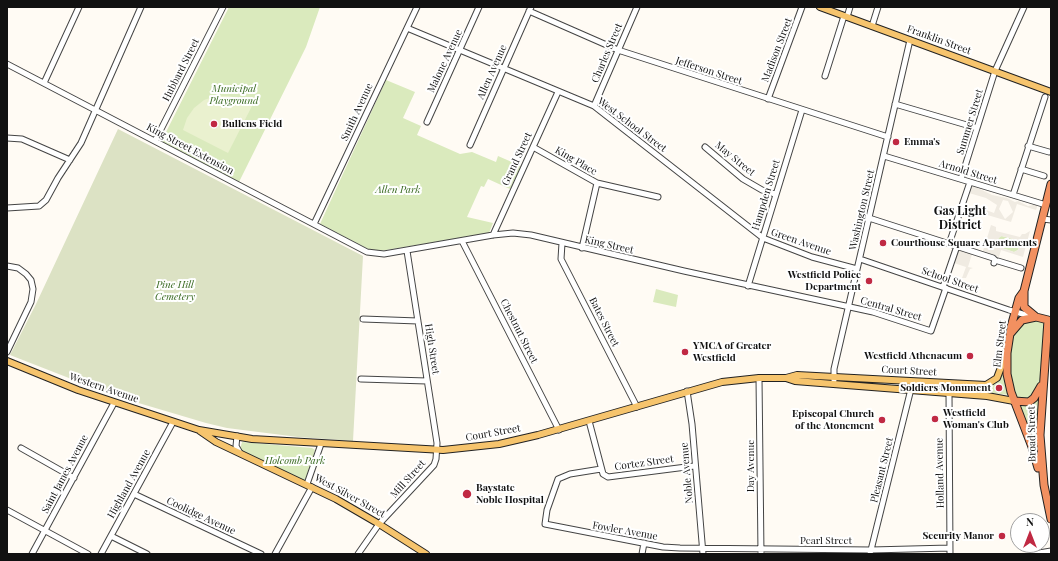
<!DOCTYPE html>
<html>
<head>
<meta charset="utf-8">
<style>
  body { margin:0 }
  #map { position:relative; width:1058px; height:561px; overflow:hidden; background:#fffbf4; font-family:"Playfair Display",serif }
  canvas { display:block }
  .frame { position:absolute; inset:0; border:8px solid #111; pointer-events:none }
  .north { position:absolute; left:1010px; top:513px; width:40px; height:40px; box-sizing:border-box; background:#fff; border:1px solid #a0a0a0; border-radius:50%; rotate:0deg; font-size:11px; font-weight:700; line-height:16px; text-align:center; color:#111 }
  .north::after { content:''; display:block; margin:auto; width:14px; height:18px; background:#c02943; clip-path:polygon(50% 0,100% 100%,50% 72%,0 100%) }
</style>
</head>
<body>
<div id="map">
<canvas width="1058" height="561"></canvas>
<div class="frame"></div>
<div class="north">N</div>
</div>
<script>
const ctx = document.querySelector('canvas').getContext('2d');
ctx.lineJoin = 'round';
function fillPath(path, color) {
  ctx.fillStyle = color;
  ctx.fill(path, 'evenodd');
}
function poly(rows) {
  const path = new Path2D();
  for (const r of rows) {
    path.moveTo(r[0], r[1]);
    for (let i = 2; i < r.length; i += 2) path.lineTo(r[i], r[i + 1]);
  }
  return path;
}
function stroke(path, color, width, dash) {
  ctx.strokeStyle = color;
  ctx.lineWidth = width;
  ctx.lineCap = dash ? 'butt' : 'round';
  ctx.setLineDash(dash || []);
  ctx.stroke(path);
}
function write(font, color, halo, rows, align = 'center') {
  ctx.font = font + ' "Playfair Display",serif';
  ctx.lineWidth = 4;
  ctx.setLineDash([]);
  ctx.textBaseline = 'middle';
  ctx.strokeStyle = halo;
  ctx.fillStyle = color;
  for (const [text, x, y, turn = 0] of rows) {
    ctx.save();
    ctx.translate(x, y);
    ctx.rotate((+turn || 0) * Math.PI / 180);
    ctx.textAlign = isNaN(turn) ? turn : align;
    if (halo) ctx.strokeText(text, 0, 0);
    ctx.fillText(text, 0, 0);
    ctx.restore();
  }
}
fillPath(poly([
  [229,7,320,7,306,47,239,182,161,142],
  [386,80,415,92,403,118,421,126,417,135,460,154,472,152,496,162,498,156,521,166,510,189,488,179,484,187,481,186,467,217,493,223,489,233,374,252,320,224],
  [1002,236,1017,240,1020,244,1018,250,1014,252,999,247,996,242,999,237],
  [656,289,678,295,676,307,653,302],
  [1022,320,1048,320,1040,446,1032,447,1011,392,1007,363,1015,326],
  [1003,374,1009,395,955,389,956,387,988,387,997,383],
  [242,442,312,448,315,450,306,479,304,480,243,451,240,449]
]), '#daeabd');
fillPath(poly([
  [118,129,363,256,353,441,298,437,227,428,206,423,115,396,10,355,36,304]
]), '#dce2c4');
fillPath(poly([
  [216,96,229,96,241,99,252,106,228,153,183,130,187,118,194,108,204,100]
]), '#eaf1cf');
fillPath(poly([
  [972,185,992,195,1007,198,1015,202,1018,201,1028,206,1038,204,1036,210,1017,204,1011,222,984,214,986,210,994,213,997,205,986,198,969,193],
  [1003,200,1008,201,1013,212,1005,219,999,209],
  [991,225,996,227,996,231,1020,237,1022,234,1025,234,1030,231,1023,257,1001,250,999,257,983,251],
  [1001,236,1017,240,1020,244,1018,250,1014,252,999,247,996,242],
  [959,250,972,254,968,267,973,268,970,269,966,278,962,278,966,267,954,263]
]), '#f0ebe2');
const minor = poly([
  [529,11,618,50,888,137],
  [847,17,850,7],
  [872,26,878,7],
  [407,28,594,106,763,238,812,257,857,269],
  [7,64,367,252,384,254,493,235,513,233,531,235,684,271,873,312,931,331,946,288],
  [825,76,844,16],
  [44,83,79,7],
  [768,99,802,7],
  [895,104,977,128],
  [594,106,637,7],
  [427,122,479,7],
  [7,138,22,139,70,160],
  [155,141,223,7],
  [470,145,531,7],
  [1028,146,1049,152],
  [533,147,597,183,658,197],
  [705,147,743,179,762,190,775,194],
  [884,156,1046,205],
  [1021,169,1044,176],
  [961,179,995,71,1024,7],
  [1013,195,1045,97],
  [7,208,39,206,46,200,58,178,81,143,141,7],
  [869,218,993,258,995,260,994,263],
  [1043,219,1051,220],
  [314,224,417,7],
  [493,235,558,92],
  [462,241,559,430],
  [562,243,561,259,637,407],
  [949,244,970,182],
  [582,248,597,183],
  [860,259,1009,310,1033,317],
  [998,261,1021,268],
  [7,266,18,268,26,274,31,280,33,289,31,302,7,352],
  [748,286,802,110],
  [943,287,957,246],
  [363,319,418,321],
  [759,378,761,554],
  [361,379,427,381],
  [834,380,834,369,910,40],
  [687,391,692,424,703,554],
  [949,393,950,554],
  [589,421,603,474,608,477,694,466],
  [237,436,236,446,240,453],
  [21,448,74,478],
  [601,469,570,474,558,479,547,510,545,524,663,547,680,548,871,550,950,548],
  [307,484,321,444],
  [134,494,261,554],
  [7,510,88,554],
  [111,536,147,554],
  [32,554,114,403],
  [101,554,173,422],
  [275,554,312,487],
  [358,554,379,524,434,465,436,459,437,443,407,251],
  [642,554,644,543],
  [870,554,911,389],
  [1033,554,1051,551]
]);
const major = poly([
  [820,7,1051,92],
  [7,361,78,390,199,430,252,439,443,450,499,444,538,435,722,382,759,378,786,378,797,375,986,385,997,378,1006,354],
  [786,378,795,381,987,396,1014,401],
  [200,431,216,442,336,499,379,524,426,554]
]);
const highway = poly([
  [1024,291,1019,298,1011,327,1007,353,1007,374,1011,392,1032,447,1038,468],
  [1036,317,1024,307,1024,291,1051,184],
  [1010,334,1022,320,1036,317,1048,320,1040,435,1044,485,1051,519],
  [1014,401,1029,402,1034,398,1041,386]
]);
stroke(minor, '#444', 7);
stroke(major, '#222', 8);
stroke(highway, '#222', 9);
stroke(minor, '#fff', 5);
stroke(major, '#f6c46d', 6);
stroke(highway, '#f29060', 7);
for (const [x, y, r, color] of [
  [214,124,4,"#c02943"],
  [896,142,4,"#c02943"],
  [883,243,4,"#c02943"],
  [869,281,4,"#c02943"],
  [685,352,4,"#c02943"],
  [970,356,4,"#c02943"],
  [999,388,4,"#c02943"],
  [935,419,4,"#c02943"],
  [882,420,4,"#c02943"],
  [467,494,5,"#c02943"],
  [1002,536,4,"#c02943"]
]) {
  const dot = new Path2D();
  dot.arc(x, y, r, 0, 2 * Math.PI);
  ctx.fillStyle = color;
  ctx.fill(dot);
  stroke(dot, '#fff', 1.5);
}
write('10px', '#111', '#fff', [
  ["Franklin Street",939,40,20],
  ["Madison Street",777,50,-69],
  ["Charles Street",607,53,-67],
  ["Malone Avenue",445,61,-65],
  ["Hubbard Street",181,70,-63],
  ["Jefferson Street",709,71,18],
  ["Allen Avenue",492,72,-66],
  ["Smith Avenue",357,112,-65],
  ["Summer Street",970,122,-73],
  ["West School Street",632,125,37],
  ["King Street Extension",190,149,28],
  ["Grand Street",517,159,-65],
  ["May Street",735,159,39],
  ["King Place",576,161,30],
  ["Arnold Street",968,172,17],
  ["Hampden Street",766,195,-73],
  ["Washington Street",862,210,-77],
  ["Green Avenue",801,242,19],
  ["King Street",609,245,13],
  ["School Street",950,280,19],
  ["Central Street",891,309,16],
  ["Bates Street",604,322,63],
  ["Chestnut Street",519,331,63],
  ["Elm Street",1000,344,-83],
  ["High Street",432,349,81],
  ["Court Street",909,371,3],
  ["Western Avenue",104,388,19],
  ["Court Street",493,433,-10],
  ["Broad Street",1032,434,-91],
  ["Cortez Street",644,463,-8],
  ["Day Avenue",751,466,-90],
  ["Pleasant Street",882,470,-76],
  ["Noble Avenue",687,473,-95],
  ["Holland Avenue",940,473,-91],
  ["Saint James Avenue",65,474,-62],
  ["Mill Street",408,479,-48],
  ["Highland Avenue",129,484,-61],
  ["West Silver Street",350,496,29],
  ["Coolidge Avenue",201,516,25],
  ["Fowler Avenue",625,531,10],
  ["Pearl Street",826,541]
]);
write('italic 10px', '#386920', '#fff', [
  ["Municipal",234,89],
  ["Playground",234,101],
  ["Allen Park",398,190],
  ["Pine Hill",175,285],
  ["Cemetery",175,297],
  ["Holcomb Park",295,461]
]);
write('bold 10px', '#111', '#fff', [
  ["Bullens Field",222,124],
  ["Emma's",904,142],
  ["Courthouse Square Apartments",891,243],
  ["Westfield Police",861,275,"right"],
  ["Department",861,287,"right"],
  ["YMCA of Greater",693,346],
  ["Westfield",693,358],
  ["Westfield Athenaeum",962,356,"right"],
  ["Soldiers Monument",991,388,"right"],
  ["Westfield",943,413],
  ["Woman's Club",943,425],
  ["Episcopal Church",874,414,"right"],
  ["of the Atonement",874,426,"right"],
  ["Baystate",476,488],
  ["Noble Hospital",476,500],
  ["Security Manor",994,536,"right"]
], 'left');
write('bold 12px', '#111', '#fff', [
  ["Gas Light",960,211],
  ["District",960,225]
]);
</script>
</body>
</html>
